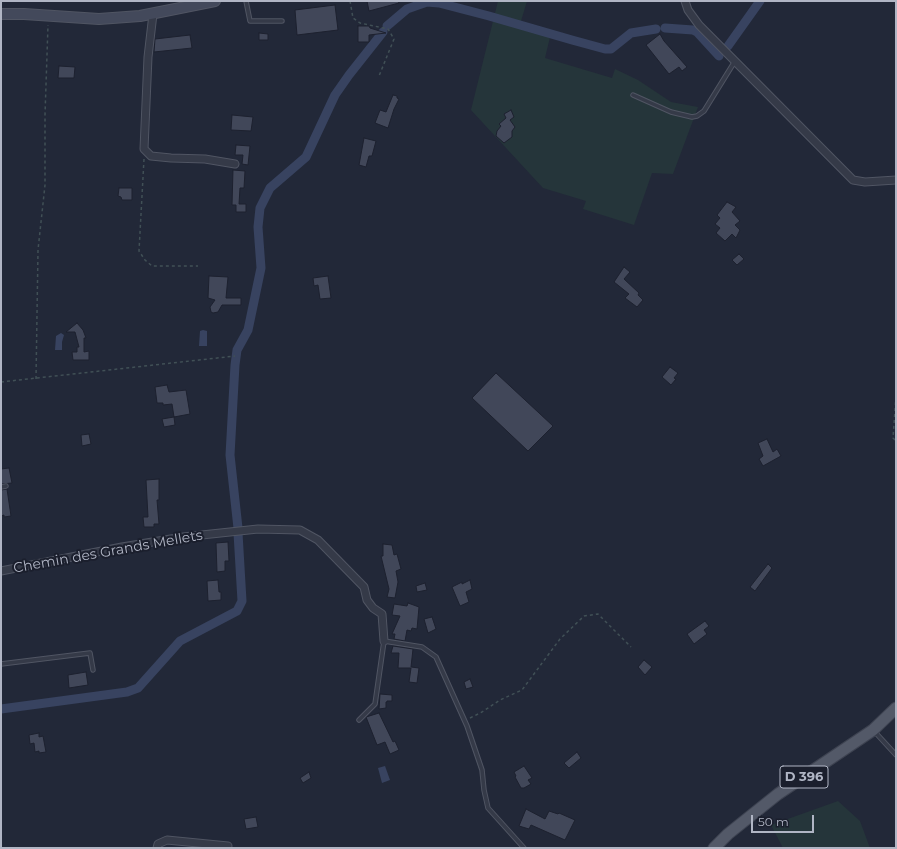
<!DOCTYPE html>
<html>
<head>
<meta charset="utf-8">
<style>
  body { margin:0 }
  #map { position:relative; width:897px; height:849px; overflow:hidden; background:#222838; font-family:Montserrat,sans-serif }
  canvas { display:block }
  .frame { position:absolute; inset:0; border:2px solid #b0b5c4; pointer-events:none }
  .scale { position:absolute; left:751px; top:815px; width:63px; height:18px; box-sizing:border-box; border:2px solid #b0b5c4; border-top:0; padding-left:5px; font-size:12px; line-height:14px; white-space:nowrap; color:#b0b5c4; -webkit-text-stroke:3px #1b1f2d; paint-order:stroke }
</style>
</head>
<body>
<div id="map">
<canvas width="897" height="849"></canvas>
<div class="frame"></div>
<div class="scale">50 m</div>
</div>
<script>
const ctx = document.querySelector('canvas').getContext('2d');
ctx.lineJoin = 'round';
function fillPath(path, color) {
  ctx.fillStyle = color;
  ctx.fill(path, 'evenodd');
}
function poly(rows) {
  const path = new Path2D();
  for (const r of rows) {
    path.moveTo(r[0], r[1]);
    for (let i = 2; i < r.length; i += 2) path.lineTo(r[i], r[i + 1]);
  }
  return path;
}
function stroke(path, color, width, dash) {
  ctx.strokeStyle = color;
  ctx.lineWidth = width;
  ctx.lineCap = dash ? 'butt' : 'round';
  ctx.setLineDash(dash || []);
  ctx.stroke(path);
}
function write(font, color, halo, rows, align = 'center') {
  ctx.font = font + ' Montserrat,sans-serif';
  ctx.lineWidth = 4;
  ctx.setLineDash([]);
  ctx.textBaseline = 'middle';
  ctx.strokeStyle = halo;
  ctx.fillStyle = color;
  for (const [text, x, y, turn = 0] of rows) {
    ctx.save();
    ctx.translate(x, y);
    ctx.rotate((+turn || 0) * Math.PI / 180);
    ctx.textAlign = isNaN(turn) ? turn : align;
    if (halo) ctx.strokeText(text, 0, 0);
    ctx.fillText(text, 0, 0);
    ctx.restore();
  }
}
fillPath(poly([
  [498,1,527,1,521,21,551,33,545,58,612,78,615,69,638,80,671,102,698,107,673,174,652,173,634,225,583,209,586,201,543,188,471,110],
  [838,801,860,821,870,848,783,848,771,825]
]), '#25353a');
fillPath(poly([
  [203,330,207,331,207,346,199,346,200,331],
  [61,333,64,335,62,342,62,350,55,350,56,336],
  [385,766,390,780,382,783,378,768]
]), '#384360');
stroke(poly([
  [387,26,407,9,427,2,439,3,489,16,572,40,605,49,611,49,631,33,656,29],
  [665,28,693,30,697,32,719,56],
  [728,46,760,1],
  [238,528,230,455,235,365,237,350,248,330,261,268,258,227,260,208,270,188,306,157,335,95,349,75,383,32],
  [1,709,127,692,138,688,180,641,237,611,242,601,238,533]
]), '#384360', 9);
const building = poly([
  [367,1,398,1,399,3,369,11,367,1],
  [335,5,338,30,297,35,295,10,335,5],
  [358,26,369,26,370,28,386,33,369,35,369,42,358,42,358,26],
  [259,33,268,34,268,40,259,40,259,33],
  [660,34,664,41,687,67,682,71,679,67,669,74,646,45,660,34],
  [190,35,192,48,154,52,155,39,190,35],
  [59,66,75,67,74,78,58,78,59,66],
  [393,95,397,96,397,98,399,99,394,109,388,128,375,123,380,110,386,112,393,95],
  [511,110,514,117,510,120,515,127,512,131,512,137,504,143,496,136,497,131,501,126,499,124,506,118,504,114,511,110],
  [232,115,253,117,251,131,231,130,232,115],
  [364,138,376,141,372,156,369,156,366,167,359,165,364,138],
  [236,145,250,146,248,165,242,164,243,155,235,155,236,145],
  [233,170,245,171,244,188,240,188,239,204,246,204,246,212,236,212,236,205,232,205,233,170],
  [119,188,132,188,132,200,122,200,121,197,118,196,119,188],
  [727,202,736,207,732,212,740,221,735,225,740,230,736,238,732,234,725,241,716,233,720,228,715,224,720,218,717,215,727,202],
  [739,254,744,259,737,265,732,260,739,254],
  [624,267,630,272,624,279,639,293,638,295,643,300,637,307,625,298,629,294,614,282,624,267],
  [209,276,228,277,226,298,241,298,241,305,222,305,218,312,213,313,211,312,210,307,215,300,208,298,209,276],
  [328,276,331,298,320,299,318,285,314,286,313,278,328,276],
  [77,323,83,330,86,338,84,338,84,352,89,351,89,360,73,360,72,352,77,352,77,347,79,347,75,332,66,332,77,323],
  [670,367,678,373,674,378,676,379,671,385,662,377,670,367],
  [496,373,553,426,528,451,472,398,496,373],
  [167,385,169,392,186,390,190,414,174,417,172,404,163,405,163,403,157,403,155,387,167,385],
  [174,417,175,425,164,427,162,419,174,417],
  [89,434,91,444,82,446,81,435,89,434],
  [767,439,773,452,777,449,781,456,763,466,759,459,763,456,758,443,767,439],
  [9,468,12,483,1,484,1,469,9,468],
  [159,479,159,500,157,500,159,524,154,524,154,527,144,527,143,517,148,517,146,480,159,479],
  [7,489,11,516,4,517,4,515,1,516,1,490,7,489],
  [228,542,229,561,225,561,225,571,217,572,216,543,228,542],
  [383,544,392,545,394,555,397,554,401,569,396,571,398,582,395,598,387,597,389,589,381,556,383,556,383,544],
  [768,564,772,568,755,591,750,587,768,564],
  [218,580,219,592,221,592,221,600,208,601,207,581,218,580],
  [470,580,472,589,466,592,469,602,460,606,452,587,462,582,462,584,470,580],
  [425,583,427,590,417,592,416,586,425,583],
  [408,603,419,607,417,629,412,628,411,631,407,630,405,641,394,639,395,634,392,634,400,616,392,615,394,604,407,606,408,603],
  [432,617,436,629,428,633,424,619,432,617],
  [705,621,709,626,704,630,707,634,694,644,687,634,705,621],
  [393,646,413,649,411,667,419,668,417,683,409,682,411,668,398,668,399,653,391,653,393,646],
  [644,660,652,667,645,675,638,667,644,660],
  [86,672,88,685,69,688,68,675,86,672],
  [470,679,473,687,466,689,464,682,470,679],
  [380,694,392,695,392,701,387,701,387,702,386,702,386,708,379,709,380,694],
  [379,713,393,742,395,741,399,750,390,754,385,742,377,745,366,717,379,713],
  [39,733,39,737,43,736,46,752,39,753,39,751,35,752,34,743,30,744,29,735,39,733],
  [577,752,581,758,569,768,564,763,577,752],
  [524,766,532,778,528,780,531,784,524,788,521,788,515,777,516,776,514,772,524,766],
  [309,772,311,778,303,783,300,778,309,772],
  [526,809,545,819,549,811,558,814,559,813,575,820,565,840,531,825,529,829,519,826,526,809],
  [256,817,258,827,246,829,244,819,256,817]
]);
fillPath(building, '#414759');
stroke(building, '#1d212f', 1);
const service = poly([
  [246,1,250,21,282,21],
  [633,95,671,112,692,117,697,116,704,111,735,61],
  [1,487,6,486],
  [1,664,90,653,93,670],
  [359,720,375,704,384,641,422,647,436,657,467,726,482,770,484,790,488,808,524,848],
  [874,731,896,755]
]);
const minor = poly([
  [685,1,688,10,699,25,853,180,865,182,896,180],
  [153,14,148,57,144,149,151,156,171,158,205,159,235,164],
  [1,571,122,547,183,537,258,529,300,530,318,540,364,587,367,600,373,608,382,614,384,641],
  [157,848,158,844,167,840,228,846]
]);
const secondary = poly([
  [1,14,24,14,99,19,140,16,215,1]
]);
const primary = poly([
  [714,848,728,834,778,794,873,730,896,708]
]);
stroke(service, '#505563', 5.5);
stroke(minor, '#505563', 9);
stroke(secondary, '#505563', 12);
stroke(primary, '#3e4351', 13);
stroke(poly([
  [350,1,353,18,360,23,388,29,394,39,379,76],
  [144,159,139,251,145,260,152,266,198,266],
  [36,379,38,250,45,185,45,115,48,25],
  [1,382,235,356],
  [896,396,893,438,896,441],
  [470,718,482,712,500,700,522,690,560,639,584,616,598,614,631,647]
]), '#415056', 1.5, [3, 3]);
stroke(service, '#353a48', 3.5);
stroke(minor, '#353a48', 7);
stroke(secondary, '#43495b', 10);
stroke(primary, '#535968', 11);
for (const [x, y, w] of [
  [804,777,48]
]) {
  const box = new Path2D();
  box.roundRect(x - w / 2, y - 11, w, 22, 3);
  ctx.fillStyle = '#1b1f2d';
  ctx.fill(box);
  stroke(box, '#b0b5c4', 1);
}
write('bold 13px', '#b0b5c4', null, [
  ["D 396",804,777]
]);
write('14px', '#b0b5c4', '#1b1f2d', [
  ["Chemin des Grands Mellets",108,552,-10]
]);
</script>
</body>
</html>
